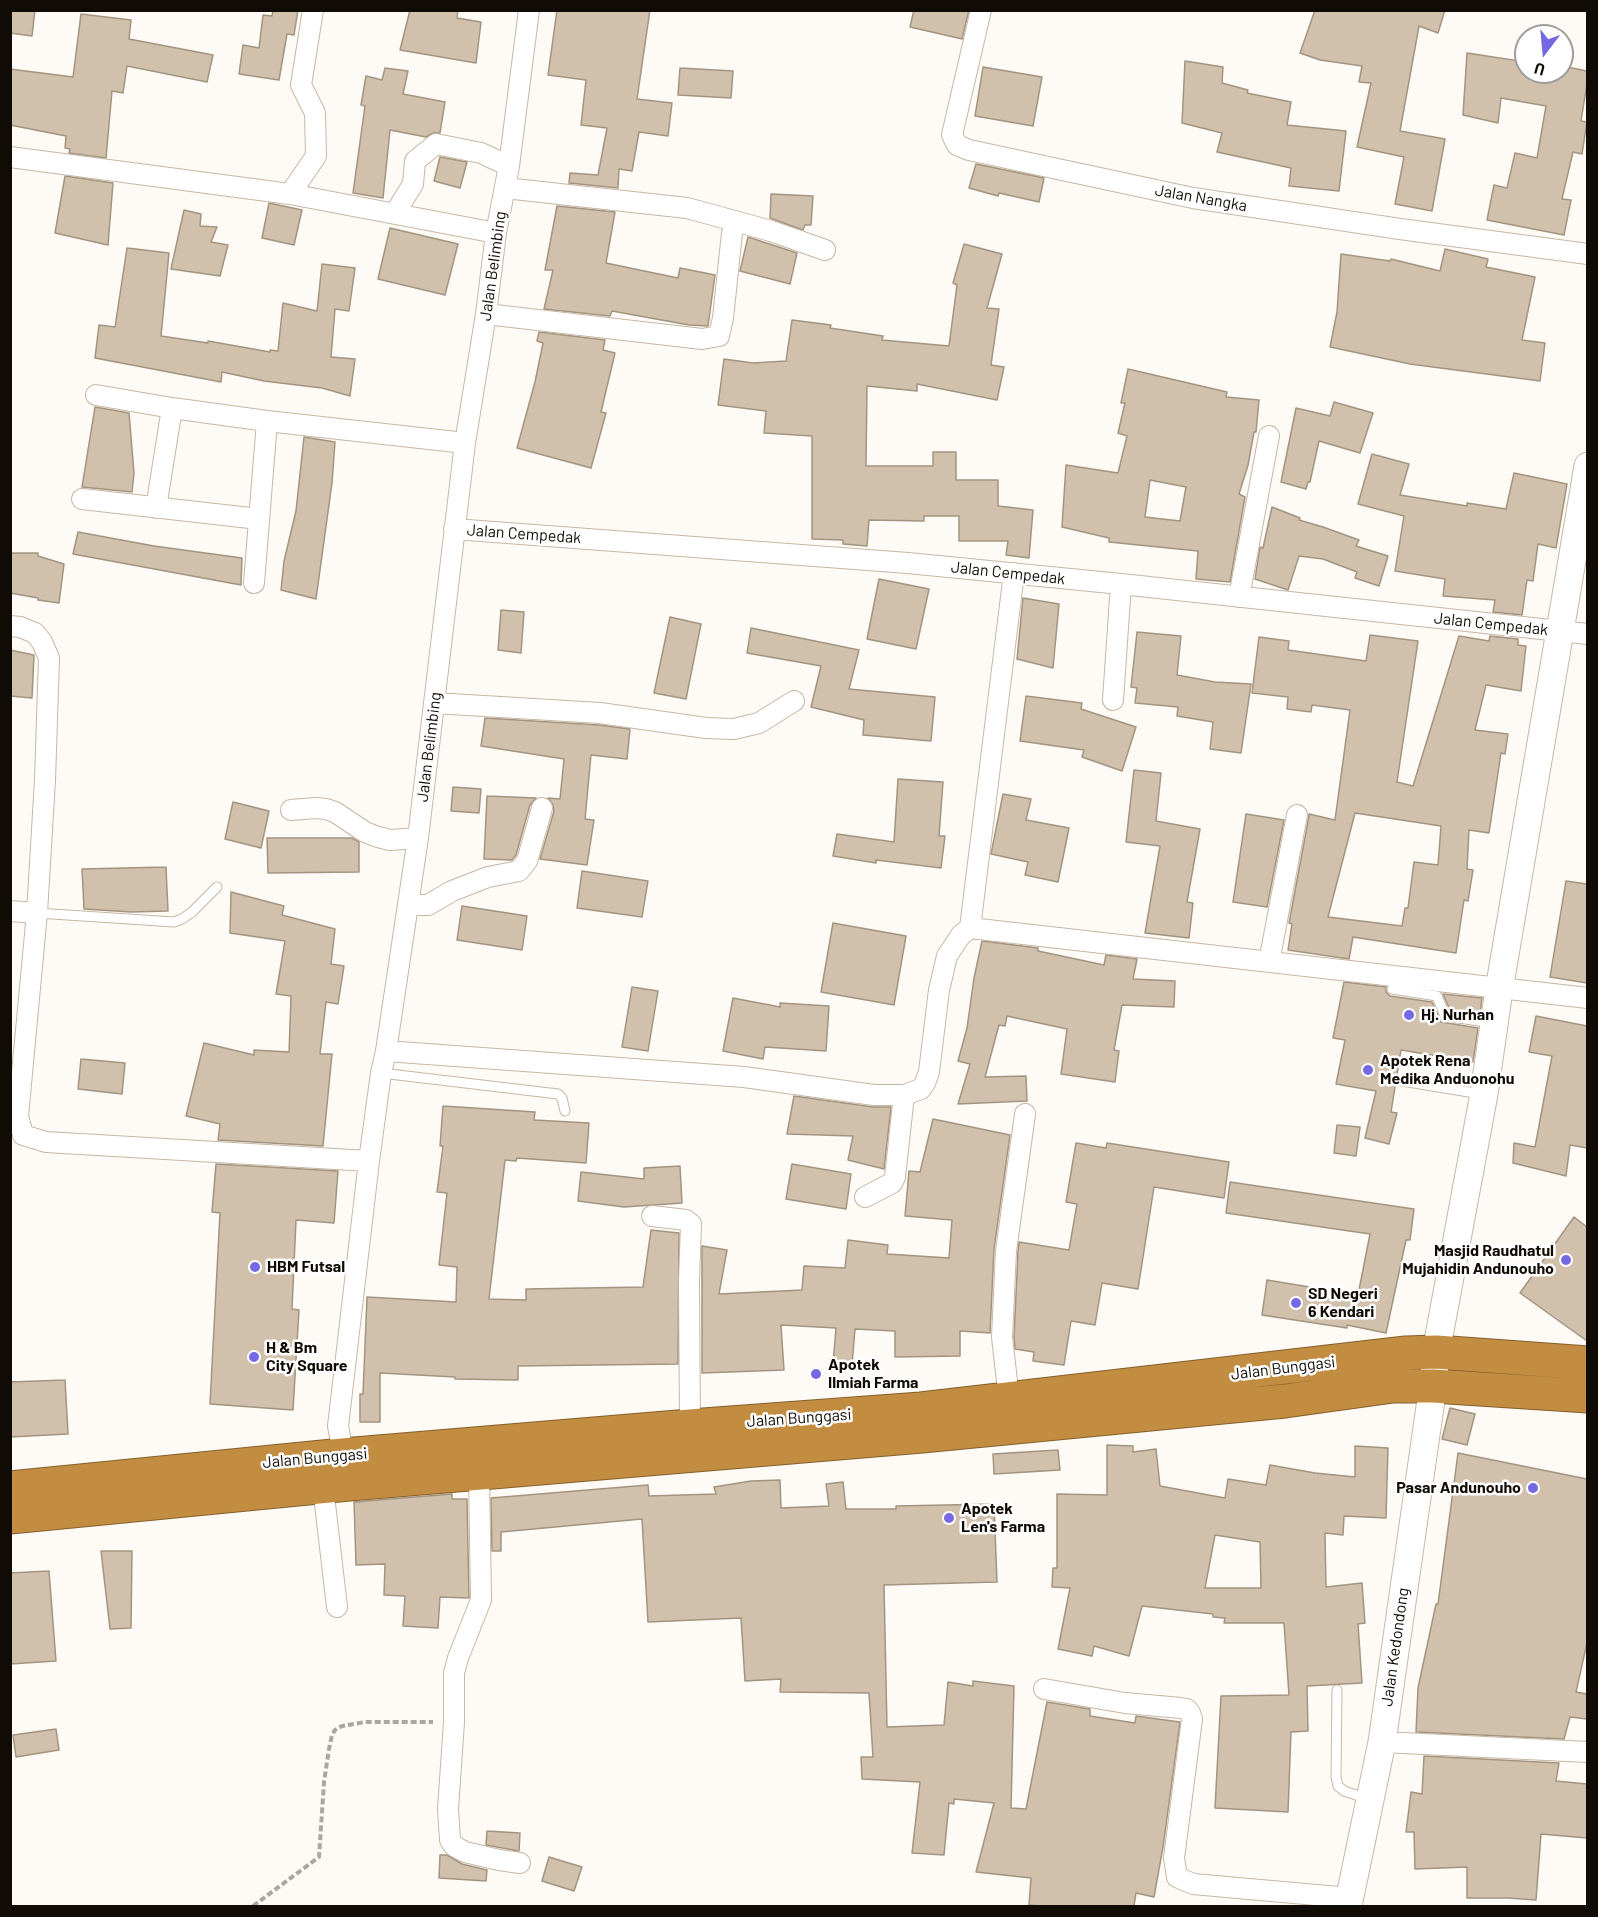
<!DOCTYPE html>
<html>
<head>
<meta charset="utf-8">
<style>
  body { margin:0 }
  #map { position:relative; width:1598px; height:1917px; overflow:hidden; background:#fefbf7; font-family:Barlow,sans-serif }
  canvas { display:block }
  .frame { position:absolute; inset:0; border:12px solid #100b05; pointer-events:none }
  .north { position:absolute; left:1514px; top:24px; width:60px; height:60px; box-sizing:border-box; background:#fff; border:2px solid #9f9d9b; border-radius:50%; rotate:196deg; font-size:16px; font-weight:700; line-height:24px; text-align:center; color:#100b05 }
  .north::after { content:''; display:block; margin:auto; width:21px; height:27px; background:#7469e3; clip-path:polygon(50% 0,100% 100%,50% 72%,0 100%) }
</style>
</head>
<body>
<div id="map">
<canvas width="1598" height="1917"></canvas>
<div class="frame"></div>
<div class="north">U</div>
</div>
<script>
const ctx = document.querySelector('canvas').getContext('2d');
ctx.lineJoin = 'round';
function fillPath(path, color) {
  ctx.fillStyle = color;
  ctx.fill(path, 'evenodd');
}
function poly(rows) {
  const path = new Path2D();
  for (const r of rows) {
    path.moveTo(r[0], r[1]);
    for (let i = 2; i < r.length; i += 2) path.lineTo(r[i], r[i + 1]);
  }
  return path;
}
function stroke(path, color, width, dash) {
  ctx.strokeStyle = color;
  ctx.lineWidth = width;
  ctx.lineCap = dash ? 'butt' : 'round';
  ctx.setLineDash(dash || []);
  ctx.stroke(path);
}
function write(font, color, halo, rows, align = 'center') {
  ctx.font = font + ' Barlow,sans-serif';
  ctx.lineWidth = 5;
  ctx.setLineDash([]);
  ctx.textBaseline = 'middle';
  ctx.strokeStyle = halo;
  ctx.fillStyle = color;
  for (const [text, x, y, turn = 0] of rows) {
    ctx.save();
    ctx.translate(x, y);
    ctx.rotate((+turn || 0) * Math.PI / 180);
    ctx.textAlign = isNaN(turn) ? turn : align;
    if (halo) ctx.strokeText(text, 0, 0);
    ctx.fillText(text, 0, 0);
    ctx.restore();
  }
}
const building = poly([
  [10,10,35,10,32,36,10,33,10,10],
  [273,10,298,10,294,35,287,34,279,80,239,74,243,45,259,48,263,15,272,16,273,10],
  [410,10,458,10,457,18,481,22,476,63,400,50,410,10],
  [557,10,650,10,637,99,672,103,668,136,639,132,632,171,619,169,618,188,569,183,570,173,598,175,607,128,581,125,586,80,548,75,557,10],
  [914,10,969,10,962,39,910,27,914,10],
  [1315,10,1445,10,1438,33,1419,26,1400,131,1445,139,1432,211,1395,204,1404,157,1357,147,1371,83,1359,82,1362,66,1320,60,1300,53,1315,10],
  [81,14,131,20,129,39,213,55,207,82,127,66,123,93,112,91,106,158,69,153,70,149,65,148,66,136,10,125,10,69,73,77,81,14],
  [1467,53,1526,62,1526,72,1562,72,1562,66,1587,71,1587,84,1581,121,1587,122,1582,154,1573,152,1562,199,1571,200,1564,235,1487,220,1494,185,1507,188,1515,153,1537,158,1546,106,1501,98,1498,123,1463,115,1467,53],
  [1185,61,1223,67,1222,83,1248,90,1247,93,1291,102,1287,125,1346,131,1339,191,1289,186,1291,168,1217,152,1222,133,1182,123,1185,61],
  [983,67,1042,77,1033,126,975,116,983,67],
  [385,68,408,71,403,94,445,102,440,133,433,133,426,137,390,130,383,198,353,193,365,106,361,105,366,76,382,80,385,68],
  [680,68,733,71,731,98,678,95,680,68],
  [440,157,467,162,460,188,434,181,440,157],
  [976,164,1044,178,1039,202,999,193,998,196,969,188,976,164],
  [65,176,113,183,108,245,55,233,65,176],
  [771,194,813,196,811,225,805,225,803,230,770,218,771,194],
  [269,203,302,210,294,245,262,238,269,203],
  [557,206,615,212,606,263,678,278,680,268,715,275,708,326,689,325,612,311,610,316,544,309,553,270,545,270,557,206],
  [184,210,201,214,200,226,217,227,211,242,228,245,220,276,171,269,184,210],
  [390,228,458,244,445,295,378,279,390,228],
  [748,237,797,253,790,284,740,271,748,237],
  [964,244,1002,254,987,308,999,309,991,365,1004,367,997,400,917,384,917,391,867,386,866,466,933,466,933,452,956,452,956,480,998,480,998,506,1033,510,1029,558,1006,555,1008,541,959,541,959,516,924,516,924,521,869,520,867,546,843,544,843,540,812,539,812,436,764,433,766,411,718,405,724,359,753,363,786,361,792,320,831,325,830,328,883,336,882,340,949,346,957,285,953,283,964,244],
  [127,248,169,253,161,336,208,343,208,341,270,352,270,350,278,351,283,303,317,311,322,264,355,268,349,311,335,309,331,357,355,359,350,396,322,388,264,381,222,372,221,382,95,358,99,325,115,327,127,248],
  [1445,249,1488,259,1486,267,1535,277,1522,340,1545,343,1540,381,1410,364,1330,347,1337,312,1341,254,1390,261,1391,259,1440,271,1445,249],
  [539,332,605,340,603,350,615,353,601,412,606,413,591,468,517,448,535,382,543,343,537,341,539,332],
  [1128,369,1227,392,1226,397,1259,400,1256,432,1254,432,1248,465,1239,494,1245,497,1230,582,1196,579,1198,551,1109,542,1109,538,1062,527,1066,465,1118,473,1127,436,1118,433,1125,403,1121,403,1128,369],
  [1150,480,1186,487,1180,521,1145,517,1150,480],
  [1334,402,1373,413,1360,453,1319,441,1310,482,1308,482,1306,489,1281,482,1296,408,1330,416,1334,402],
  [95,407,129,413,134,473,132,492,82,487,95,407],
  [304,437,335,442,332,483,316,599,281,590,284,561,296,511,304,437],
  [1372,454,1409,464,1400,495,1467,506,1467,503,1506,509,1514,473,1567,484,1556,548,1538,544,1533,581,1527,580,1522,615,1493,612,1495,600,1443,596,1445,579,1395,571,1404,516,1358,504,1372,454],
  [1272,507,1300,518,1299,520,1323,527,1359,540,1356,546,1388,556,1379,586,1355,578,1357,572,1323,559,1299,556,1288,590,1255,579,1260,547,1263,548,1272,507],
  [78,532,154,546,242,558,241,585,73,554,78,532],
  [10,553,38,553,38,556,64,564,59,603,38,600,38,598,10,593,10,553],
  [879,579,929,589,916,649,867,639,879,579],
  [1023,598,1059,604,1053,668,1017,659,1023,598],
  [501,610,524,612,521,653,498,650,501,610],
  [670,617,701,624,686,699,654,693,670,617],
  [751,628,859,650,849,689,935,697,931,741,863,735,864,720,811,707,821,666,747,653,751,628],
  [1137,632,1181,636,1177,675,1215,682,1251,684,1241,753,1210,749,1213,722,1177,716,1178,707,1135,703,1137,688,1131,687,1137,632],
  [1370,635,1418,641,1397,782,1413,786,1459,636,1489,641,1490,636,1518,639,1518,645,1526,646,1521,691,1486,685,1475,730,1508,734,1505,754,1501,753,1489,833,1469,830,1467,869,1473,870,1468,901,1464,900,1456,953,1353,937,1349,959,1288,950,1292,924,1289,923,1309,816,1309,814,1335,820,1350,710,1312,705,1311,712,1287,709,1288,697,1252,693,1259,637,1289,641,1288,650,1366,661,1370,635],
  [1355,813,1441,826,1438,865,1414,862,1408,908,1405,908,1402,926,1328,917,1355,813],
  [10,650,34,655,32,698,10,696,10,650],
  [1026,696,1082,703,1081,709,1136,727,1122,771,1082,757,1084,750,1020,741,1026,696],
  [485,718,599,725,630,729,627,759,591,755,585,819,594,820,587,865,540,859,554,811,553,805,548,798,560,799,564,759,481,746,485,718],
  [1134,770,1161,773,1156,821,1200,829,1187,902,1193,903,1189,938,1145,933,1160,846,1126,842,1134,770],
  [898,779,943,782,939,836,945,836,941,868,876,860,876,863,833,856,837,834,894,842,898,779],
  [453,787,481,789,479,813,451,811,453,787],
  [1003,794,1031,799,1026,820,1069,828,1058,882,1025,875,1028,862,991,854,1003,794],
  [487,796,536,798,530,805,516,855,512,860,484,859,487,796],
  [233,802,269,811,261,848,225,839,233,802],
  [1246,814,1284,820,1267,907,1233,902,1246,814],
  [267,838,352,838,359,842,359,872,268,873,267,838],
  [166,867,168,911,131,912,84,909,82,869,166,867],
  [582,871,648,881,642,917,577,908,582,871],
  [1566,881,1587,884,1587,983,1550,977,1566,881],
  [231,892,284,906,282,915,335,929,331,964,344,966,338,1004,326,1002,320,1054,332,1054,323,1146,218,1140,220,1124,186,1116,204,1043,254,1055,254,1050,289,1052,291,996,276,994,285,941,230,933,231,892],
  [462,906,527,916,522,950,457,940,462,906],
  [833,923,906,936,894,1005,821,992,833,923],
  [982,941,1038,948,1038,951,1104,965,1106,955,1137,959,1133,979,1175,981,1174,1007,1122,1005,1114,1050,1119,1051,1115,1082,1061,1074,1067,1029,1007,1016,1005,1026,999,1025,985,1077,1026,1076,1027,1101,958,1104,970,1064,958,1061,967,1028,974,978,982,941],
  [1344,982,1386,987,1386,992,1390,996,1432,1002,1441,1022,1478,1028,1473,1062,1401,1050,1391,1112,1397,1113,1389,1144,1365,1138,1376,1091,1336,1084,1345,1040,1333,1038,1344,982],
  [632,987,658,991,648,1051,622,1047,632,987],
  [1443,994,1482,998,1480,1014,1450,1010,1443,994],
  [733,998,780,1007,780,1003,829,1006,826,1051,765,1047,763,1059,723,1051,733,998],
  [1536,1016,1587,1026,1587,1148,1570,1145,1566,1176,1513,1163,1514,1143,1535,1147,1552,1056,1529,1052,1536,1016],
  [81,1059,125,1063,122,1094,78,1089,81,1059],
  [794,1096,873,1107,891,1107,884,1169,848,1160,853,1136,787,1134,794,1096],
  [443,1106,535,1112,534,1120,589,1123,586,1163,517,1158,516,1161,505,1160,489,1299,526,1300,526,1289,643,1287,651,1230,679,1233,678,1364,518,1366,518,1380,455,1379,455,1377,380,1373,380,1422,360,1422,360,1394,363,1394,367,1297,456,1302,457,1267,439,1265,447,1193,437,1192,443,1146,440,1146,443,1106],
  [933,1119,1010,1135,994,1249,990,1333,960,1331,960,1356,895,1357,895,1331,855,1329,852,1365,833,1364,836,1328,781,1325,784,1370,702,1373,702,1246,727,1250,719,1294,802,1290,804,1266,845,1268,848,1240,888,1245,887,1254,949,1258,952,1220,905,1216,909,1171,920,1172,933,1119],
  [1337,1125,1360,1127,1356,1156,1334,1153,1337,1125],
  [1076,1143,1106,1148,1107,1143,1229,1162,1224,1198,1154,1187,1138,1289,1102,1283,1095,1325,1071,1321,1064,1365,1033,1361,1034,1352,1015,1349,1014,1337,1018,1252,1019,1242,1069,1250,1077,1204,1066,1202,1076,1143],
  [216,1164,338,1171,334,1223,296,1220,292,1309,299,1310,293,1410,210,1404,220,1213,212,1212,216,1164],
  [792,1164,851,1174,846,1209,786,1199,792,1164],
  [680,1166,682,1203,624,1207,578,1201,581,1172,644,1179,644,1168,680,1166],
  [1230,1182,1414,1209,1410,1240,1406,1240,1386,1333,1347,1325,1347,1328,1262,1315,1267,1280,1358,1295,1370,1234,1226,1213,1230,1182],
  [1574,1217,1587,1227,1587,1341,1520,1293,1574,1217],
  [65,1380,68,1434,10,1437,10,1382,65,1380],
  [1450,1408,1475,1414,1467,1445,1442,1439,1450,1408],
  [1107,1445,1133,1446,1133,1452,1156,1449,1160,1486,1225,1498,1228,1479,1266,1485,1270,1465,1315,1473,1355,1477,1355,1446,1388,1448,1386,1518,1344,1516,1343,1535,1325,1533,1326,1587,1362,1583,1365,1623,1358,1624,1362,1683,1307,1686,1308,1731,1291,1732,1288,1812,1215,1808,1221,1696,1289,1695,1284,1623,1224,1623,1225,1618,1213,1617,1213,1614,1142,1606,1129,1656,1094,1646,1092,1656,1058,1649,1070,1588,1052,1587,1053,1568,1057,1568,1057,1494,1107,1495,1107,1445],
  [1215,1535,1260,1542,1261,1588,1205,1588,1215,1535],
  [1058,1450,1060,1470,994,1474,993,1454,1058,1450],
  [1458,1453,1587,1479,1587,1643,1576,1692,1587,1694,1587,1719,1570,1717,1564,1739,1416,1732,1418,1688,1436,1604,1438,1604,1458,1453],
  [780,1480,781,1508,829,1506,826,1484,843,1482,846,1509,896,1509,896,1506,994,1504,997,1582,884,1585,887,1727,944,1725,948,1682,973,1686,973,1681,1014,1686,1011,1808,1026,1809,1047,1702,1090,1709,1090,1716,1135,1723,1136,1716,1180,1722,1163,1847,1154,1897,1136,1893,1134,1906,1041,1906,1029,1905,1031,1878,976,1872,994,1803,954,1799,954,1804,949,1803,944,1855,912,1853,920,1782,862,1779,861,1757,873,1757,869,1693,780,1692,781,1679,745,1681,741,1618,648,1622,642,1519,501,1532,501,1551,492,1551,491,1498,648,1485,649,1496,716,1494,714,1487,751,1481,780,1480],
  [452,1494,452,1499,467,1499,469,1598,440,1597,438,1628,403,1626,405,1596,384,1595,385,1564,356,1565,354,1502,452,1494],
  [101,1551,132,1551,131,1628,110,1629,101,1551],
  [49,1571,56,1661,10,1664,10,1573,49,1571],
  [56,1729,59,1750,16,1757,13,1735,56,1729],
  [1424,1756,1559,1763,1556,1781,1587,1784,1587,1838,1541,1834,1536,1900,1508,1898,1467,1898,1467,1867,1415,1869,1414,1832,1406,1832,1411,1792,1422,1794,1424,1756],
  [487,1831,520,1833,519,1851,486,1845,487,1831],
  [440,1855,447,1855,462,1864,487,1870,486,1881,439,1878,440,1855],
  [549,1857,582,1867,574,1891,542,1881,549,1857]
]);
fillPath(building, '#d0c0ac');
stroke(building, '#a39480', 1.5);
const lane = poly([
  [37,913,174,922,182,919,192,912,217,887],
  [1392,989,1437,996,1445,1016,1493,1023],
  [381,1073,558,1094,562,1098,565,1111],
  [1402,1081,1481,1094],
  [1337,1690,1336,1777,1338,1786,1344,1791,1368,1799]
]);
const street = poly([
  [981,10,952,135,957,145,969,150,1193,198,1400,229,1588,254],
  [10,157,290,194,496,233],
  [505,188,687,208,771,231,825,250],
  [290,194,316,156,315,113,301,85,313,10],
  [395,213,413,184,415,161,436,144,481,153,509,166],
  [486,314,702,339,719,336,723,318,732,233],
  [96,395,172,408,267,421,465,443],
  [82,499,259,519],
  [156,508,172,408],
  [454,529,908,563,1121,584,1588,634],
  [254,583,267,421],
  [1239,597,1269,436],
  [10,626,20,627,35,633,42,642,49,658,45,780,37,913,18,1116,23,1135,46,1142,369,1161],
  [1113,700,1121,584],
  [434,703,600,713,706,728,734,729,759,723,794,701],
  [291,810,316,808,326,809,335,812,365,832,378,837,390,840,418,838],
  [408,905,428,905,452,891,488,877,519,871,527,861,542,808],
  [10,911,37,913],
  [970,928,1014,573],
  [1269,962,1297,815],
  [386,1051,744,1077,874,1095,904,1095,921,1089,925,1083,929,1072,939,990,947,956,961,935,970,928,1588,998],
  [865,1197,892,1183,895,1177,904,1095],
  [652,1216,686,1220,691,1224,689,1281,690,1426],
  [1009,1399,1002,1337,1006,1251,1025,1114],
  [345,1463,338,1426,369,1161,381,1073,386,1051,418,838,465,443,486,314,496,233,509,166,529,10],
  [479,1474,481,1600,458,1658,454,1673,454,1722,448,1809,450,1840,454,1846,465,1852,499,1860,520,1863],
  [323,1487,337,1607],
  [1044,1689,1125,1703,1181,1708,1187,1709,1190,1713,1192,1719,1174,1858,1177,1877,1193,1884,1350,1898],
  [1382,1742,1588,1752]
]);
const secondary = poly([
  [1348,1906,1382,1742,1433,1386,1436,1352,1484,1094,1499,990,1588,466]
]);
const highway = poly([
  [10,1488,343,1455,690,1426,921,1409,1406,1353,1436,1352,1588,1363],
  [10,1517,349,1484,922,1436,1285,1401,1393,1386,1433,1386,1588,1396]
]);
stroke(lane, '#c7b7a3', 11);
stroke(street, '#c7b7a3', 22);
stroke(secondary, '#c7b7a3', 29);
stroke(highway, '#84602c', 35);
stroke(poly([
  [253,1906,319,1857,324,1782,329,1749,332,1735,335,1730,342,1726,365,1722,433,1722]
]), '#aaa6a2', 4, [6, 3]);
stroke(lane, '#fff', 9);
stroke(street, '#fff', 20);
stroke(secondary, '#fff', 27);
stroke(highway, '#c38d41', 33);
for (const [x, y, r, color] of [
  [1409,1015,6,"#7469e3"],
  [1368,1070,6,"#7469e3"],
  [1566,1260,6,"#7469e3"],
  [255,1267,6,"#7469e3"],
  [1296,1303,6,"#7469e3"],
  [254,1357,6,"#7469e3"],
  [816,1374,6,"#7469e3"],
  [1533,1488,6,"#7469e3"],
  [949,1518,6,"#7469e3"]
]) {
  const dot = new Path2D();
  dot.arc(x, y, r, 0, 2 * Math.PI);
  ctx.fillStyle = color;
  ctx.fill(dot);
  stroke(dot, '#fff', 2);
}
write('16px', '#100b05', '#fff', [
  ["Jalan Nangka",1201,198,10],
  ["Jalan Belimbing",493,266,-82],
  ["Jalan Cempedak",524,534,4],
  ["Jalan Cempedak",1008,573,6],
  ["Jalan Cempedak",1491,624,6],
  ["Jalan Belimbing",429,747,-83],
  ["Jalan Bunggasi",1283,1368,-7],
  ["Jalan Bunggasi",799,1418,-4],
  ["Jalan Bunggasi",315,1458,-5],
  ["Jalan Kedondong",1395,1647,-82]
]);
write('bold 16px', '#100b05', '#fff', [
  ["Hj. Nurhan",1421,1015],
  ["Apotek Rena",1380,1061],
  ["Medika Anduonohu",1380,1079],
  ["Masjid Raudhatul",1554,1251,"right"],
  ["Mujahidin Andunouho",1554,1269,"right"],
  ["HBM Futsal",267,1267],
  ["SD Negeri",1308,1294],
  ["6 Kendari",1308,1312],
  ["H & Bm",266,1348],
  ["City Square",266,1366],
  ["Apotek",828,1365],
  ["Ilmiah Farma",828,1383],
  ["Pasar Andunouho",1521,1488,"right"],
  ["Apotek",961,1509],
  ["Len's Farma",961,1527]
], 'left');
</script>
</body>
</html>
